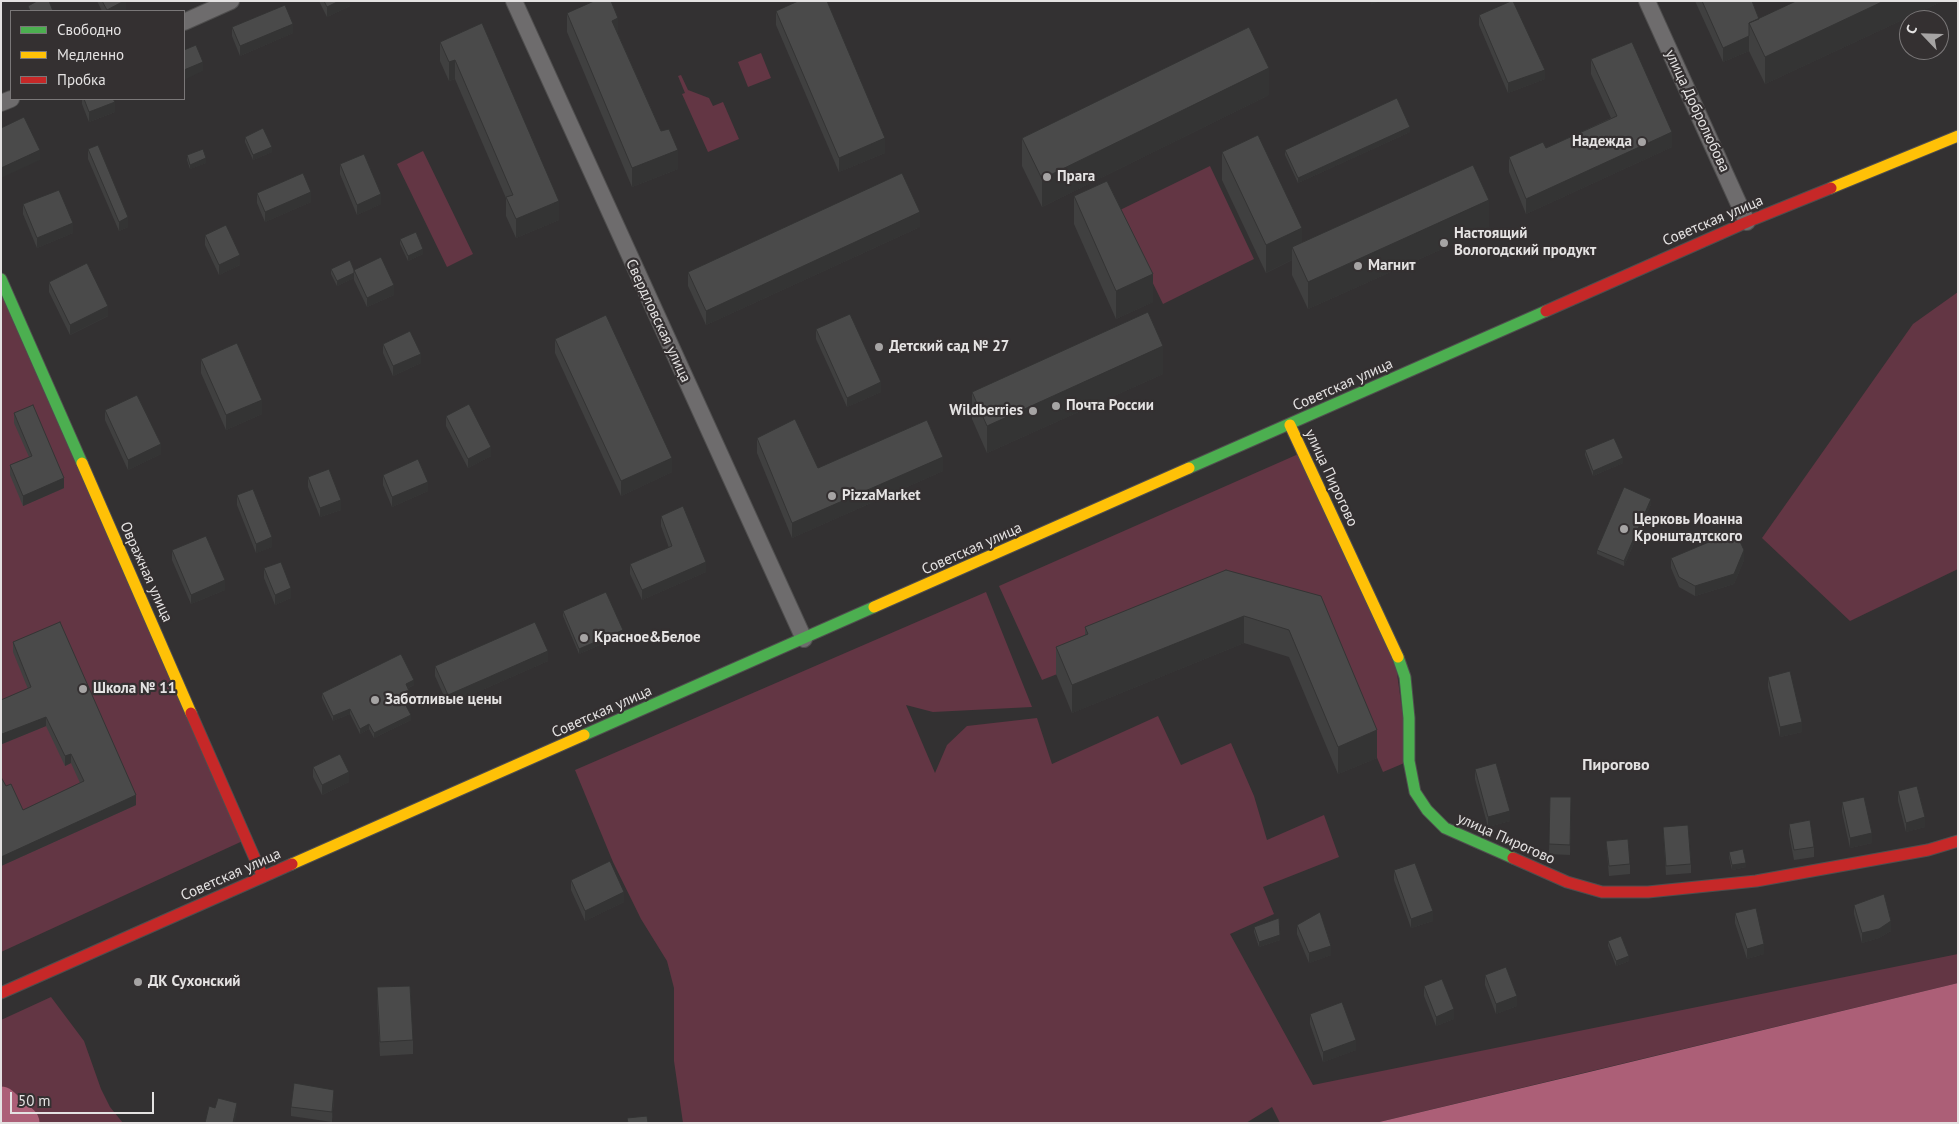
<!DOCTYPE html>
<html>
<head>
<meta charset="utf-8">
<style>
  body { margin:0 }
  #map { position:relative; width:1959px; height:1124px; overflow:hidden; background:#333132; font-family:"PT Sans",sans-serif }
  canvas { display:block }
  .frame { position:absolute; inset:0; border:2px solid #e4e2e2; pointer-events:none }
  .legend { position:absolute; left:10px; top:10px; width:175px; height:90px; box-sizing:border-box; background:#343031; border:1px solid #7a7778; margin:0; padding:6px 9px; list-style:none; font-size:15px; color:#e4e2e2 }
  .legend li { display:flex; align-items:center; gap:10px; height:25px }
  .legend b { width:25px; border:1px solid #7a7778 }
  .north { position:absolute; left:1899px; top:10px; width:50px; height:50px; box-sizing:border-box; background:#343031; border:1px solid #7a7778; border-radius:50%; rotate:294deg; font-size:14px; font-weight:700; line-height:20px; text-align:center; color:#e4e2e2 }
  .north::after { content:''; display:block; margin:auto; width:18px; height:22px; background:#a6a4a4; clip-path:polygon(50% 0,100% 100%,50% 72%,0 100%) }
  .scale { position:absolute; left:10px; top:1092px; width:144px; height:22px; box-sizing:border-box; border:2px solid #e4e2e2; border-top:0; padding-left:6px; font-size:15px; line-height:18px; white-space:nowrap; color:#e4e2e2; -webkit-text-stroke:4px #343031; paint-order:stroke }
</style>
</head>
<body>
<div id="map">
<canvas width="1959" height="1124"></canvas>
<div class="frame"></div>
<ul class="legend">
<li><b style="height:6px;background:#4caf50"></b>Свободно</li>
<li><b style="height:6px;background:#ffc107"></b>Медленно</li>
<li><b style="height:6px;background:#c62828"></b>Пробка</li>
</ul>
<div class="north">С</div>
<div class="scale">50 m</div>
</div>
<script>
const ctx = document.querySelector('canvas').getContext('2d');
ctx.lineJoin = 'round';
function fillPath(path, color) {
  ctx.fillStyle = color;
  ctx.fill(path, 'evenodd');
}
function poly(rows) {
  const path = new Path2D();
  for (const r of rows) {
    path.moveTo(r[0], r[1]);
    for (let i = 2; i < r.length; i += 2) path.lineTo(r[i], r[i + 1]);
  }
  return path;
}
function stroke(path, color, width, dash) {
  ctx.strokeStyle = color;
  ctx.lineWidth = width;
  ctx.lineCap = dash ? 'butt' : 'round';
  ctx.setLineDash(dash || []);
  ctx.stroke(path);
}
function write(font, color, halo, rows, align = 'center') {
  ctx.font = font + ' "PT Sans",sans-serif';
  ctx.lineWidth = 4.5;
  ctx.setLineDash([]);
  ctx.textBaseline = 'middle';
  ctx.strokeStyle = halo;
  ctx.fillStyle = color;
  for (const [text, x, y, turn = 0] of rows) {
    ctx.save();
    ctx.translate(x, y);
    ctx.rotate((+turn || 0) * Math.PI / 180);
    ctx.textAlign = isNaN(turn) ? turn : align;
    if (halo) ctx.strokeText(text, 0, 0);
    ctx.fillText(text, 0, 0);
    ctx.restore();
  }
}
fillPath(poly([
  [761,53,771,78,748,87,738,62],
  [681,75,688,90,709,98,713,106,723,102,739,139,708,152,682,94,685,93,678,76],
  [423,151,473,254,447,267,397,164],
  [1210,166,1254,259,1163,304,1118,211],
  [1,280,247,839,1,952],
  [1958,292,1958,569,1850,621,1762,538,1913,324],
  [1303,452,1393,644,1409,761,1383,772,1321,624,1088,662,1042,680,999,586],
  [986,592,1032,707,933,712,906,705,935,773,947,745,967,726,1037,718,1052,764,1158,716,1181,765,1231,743,1254,796,1267,840,1324,815,1339,857,1263,887,1274,914,1230,934,1313,1085,1958,954,1958,983,1375,1123,1280,1123,1272,1107,1246,1123,683,1123,674,1061,674,988,667,961,641,919,613,862,575,770],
  [51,997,84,1041,101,1089,110,1107,123,1123,1,1123,1,1020]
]), '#633644');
fillPath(poly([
  [1958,983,1958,1123,1375,1123,1585,1073]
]), '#ac5f77');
stroke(poly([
  [1,1104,22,1123]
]), '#ac5f77', 35);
const street = poly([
  [514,1,804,639],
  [1647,1,1747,222],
  [184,22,231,1],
  [1,103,11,99]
]);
const fast = poly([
  [1,279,82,463],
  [1189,468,1546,311],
  [1398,657,1405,677,1409,718,1409,761,1415,792,1427,810,1445,828,1513,858],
  [584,735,874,607]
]);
const slow = poly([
  [1831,188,1958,136],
  [1290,425,1398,657],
  [82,463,191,713],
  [874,607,1189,468],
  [292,864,584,735]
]);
const jam = poly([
  [1546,311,1747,222,1831,188],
  [191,713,263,877],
  [1513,858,1567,882,1602,892,1648,892,1756,881,1928,850,1958,841],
  [1,993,292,864]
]);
stroke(street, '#4f4e4e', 18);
stroke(fast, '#4f4e4e', 13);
stroke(slow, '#4f4e4e', 13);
stroke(jam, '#4f4e4e', 13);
stroke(street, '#6e6c6d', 16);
stroke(fast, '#4caf50', 11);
stroke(slow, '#ffc107', 11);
stroke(jam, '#c62828', 11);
fillPath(poly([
  [97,1,126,1,126,10,124,11,102,11],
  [319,1,350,1,350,6,327,17],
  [1695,1,1752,1,1759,19,1796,1,1943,1,1765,84,1749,51,1723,62],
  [776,11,885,153,839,172,776,25],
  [567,13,618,34,678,169,632,187,567,32],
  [1479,15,1545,79,1508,93,1479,25],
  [482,23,559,220,516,238,506,216,506,198,455,79,449,81,440,61,440,42],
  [232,27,293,33,240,56,232,36],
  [1591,59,1672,147,1526,214,1509,172,1509,157,1546,148,1611,118,1591,74],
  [1269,95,1042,207,1022,166,1022,138],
  [82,99,113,99,115,112,89,122,82,104],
  [1410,132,1298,183,1285,155,1285,150],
  [245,137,272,152,253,160,245,142],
  [88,149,128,227,119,231,88,159],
  [1222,152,1302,243,1489,228,1308,309,1292,275,1292,260,1266,273,1222,180],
  [187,155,206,163,190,169,187,160],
  [340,164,381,204,357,215,340,174],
  [257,193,311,202,265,222,257,203],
  [1074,196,1153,302,1116,319,1074,224],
  [23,204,73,233,37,248,23,214],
  [920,227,706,325,688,286,688,272],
  [205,235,240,265,219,275,205,245],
  [400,239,423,254,408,261,400,244],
  [331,269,354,270,394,295,367,307,354,280,354,278,337,286,331,274],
  [49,282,108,316,70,335,49,292],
  [816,329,881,392,847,407,816,339],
  [555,339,672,472,621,496,555,353],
  [383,344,421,363,393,376,383,353],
  [201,359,262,414,226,430,201,373],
  [1163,374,987,453,972,419,972,392],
  [105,410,161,454,128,470,105,420],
  [14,413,64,488,23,506,10,475,10,465,29,457,14,423],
  [446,416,491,456,468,468,446,426],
  [757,438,818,468,943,471,792,538,757,453],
  [1585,450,1623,463,1593,476,1585,455],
  [383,475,428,491,392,507,383,485],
  [308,477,341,510,320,517,308,487],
  [237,495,272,547,256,553,237,505],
  [1651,504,1624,566,1597,554,1597,550],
  [661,516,706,572,642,600,630,574,630,564,669,548,661,526],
  [172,550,225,590,191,604,172,560],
  [1671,558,1744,560,1734,584,1695,596,1679,587,1671,568],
  [264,568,291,598,275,605,264,578],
  [1321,596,1377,758,1338,774,1289,657,1244,643,1072,713,1056,674,1056,647,1085,635,1085,627],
  [563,611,623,635,579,654,563,616],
  [13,642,136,805,1,866,6,786,23,810,80,783,71,763,65,766,46,726,2,744,1,741,1,700,28,689,13,652],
  [548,661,448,705,435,676,435,666],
  [1768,677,1802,732,1780,737,1768,687],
  [414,685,408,688,412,703,406,706,411,720,374,738,369,729,360,734,350,714,333,721,322,698,322,693],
  [313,767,349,782,322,795,313,777],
  [1475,769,1510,821,1488,827,1475,779],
  [1898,791,1925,827,1906,832,1898,801],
  [1550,797,1571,797,1570,855,1549,854],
  [1842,802,1872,843,1850,848,1842,812],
  [1789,824,1814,847,1814,857,1794,860,1789,834],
  [1663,827,1691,864,1691,873,1666,875],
  [1606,841,1630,864,1630,874,1609,876],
  [1729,852,1746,867,1732,870,1729,857],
  [1394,870,1433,921,1411,928,1394,880],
  [571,880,624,902,585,921,571,890],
  [1854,905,1891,931,1879,938,1862,943,1854,914],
  [1735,913,1764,954,1747,959,1735,923],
  [1297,925,1331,955,1309,963,1297,934],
  [1254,927,1280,940,1259,947,1254,932],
  [1608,941,1629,961,1616,966,1608,946],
  [1485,975,1517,1006,1496,1014,1485,985],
  [1424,986,1454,1019,1436,1026,1424,996],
  [377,987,413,1040,413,1054,380,1056,377,1002],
  [1310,1014,1356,1050,1323,1062,1310,1024],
  [334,1100,332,1122,291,1116,291,1107]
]), '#404040');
fillPath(poly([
  [124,1,126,1,126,10,124,11,107,11,107,10],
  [339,1,350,1,350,6,327,17,327,7],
  [1371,1,1381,1,1371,5],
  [1884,1,1943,1,1765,84,1765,57],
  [618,18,618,37,612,21],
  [293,24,293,33,240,56,240,46],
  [1749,36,1749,51,1723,62,1723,48],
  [455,60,455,79,449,81,449,62],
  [203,62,203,71,184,80,184,70],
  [1269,68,1269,95,1042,207,1042,179],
  [1545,70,1545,79,1508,93,1508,83],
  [115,102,115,112,89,122,89,112],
  [1410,127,1410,132,1298,183,1298,178],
  [1672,132,1672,147,1526,214,1526,199],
  [885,138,885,153,839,172,839,158],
  [272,147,272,152,253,160,253,155],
  [40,150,40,160,1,178,1,168],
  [678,150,678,169,632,187,632,168],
  [206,158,206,163,190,169,190,165],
  [311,192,311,202,265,222,265,212],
  [381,194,381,204,357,215,357,205],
  [1489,200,1489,228,1308,309,1308,282],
  [559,201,559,220,516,238,516,219],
  [920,212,920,227,706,325,706,311],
  [128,217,128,227,119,231,119,222],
  [73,223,73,233,37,248,37,238],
  [1302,228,1302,255,1292,247,1292,260,1266,273,1266,245],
  [423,249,423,254,408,261,408,256],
  [240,255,240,265,219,275,219,265],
  [354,273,354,278,337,286,337,281],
  [1153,274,1153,302,1116,319,1116,291],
  [394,285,394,295,367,307,367,298],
  [108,306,108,316,70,335,70,325],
  [1163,346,1163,374,987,453,987,426],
  [421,354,421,363,393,376,393,366],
  [881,382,881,392,847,407,847,398],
  [262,400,262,414,226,430,226,415],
  [161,444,161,454,128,470,128,460],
  [491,447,491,456,468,468,468,459],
  [943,457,943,471,792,538,792,523],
  [672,458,672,472,621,496,621,481],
  [1623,458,1623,463,1593,476,1593,471],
  [64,478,64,488,23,506,23,496],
  [428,482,428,491,392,507,392,497],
  [1651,499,1651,504,1624,566,1624,561],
  [341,500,341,510,320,517,320,508],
  [272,537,272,547,256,553,256,544],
  [1744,550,1744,560,1734,584,1695,596,1695,586],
  [706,562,706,572,642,600,642,590],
  [225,580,225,590,191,604,191,595],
  [291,588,291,598,275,605,275,595],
  [1244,616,1244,643,1072,713,1072,685],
  [623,630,623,635,579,654,579,649],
  [548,651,548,661,448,705,448,695],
  [414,680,414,685,406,689,406,684],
  [412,698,412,703,404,707,404,702],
  [350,709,350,714,333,721,333,716],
  [411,715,411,720,374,738,374,733],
  [46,717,46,726,2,744,2,734],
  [1802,722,1802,732,1780,737,1780,727],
  [369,724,369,729,360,734,360,729],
  [1377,730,1377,758,1338,774,1338,747],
  [71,754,71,763,65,766,65,756],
  [349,772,349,782,322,795,322,785],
  [136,795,136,805,1,866,1,857],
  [1510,811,1510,821,1488,827,1488,817],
  [1925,817,1925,827,1906,832,1906,823],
  [1872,833,1872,843,1850,848,1850,838],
  [1746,863,1746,867,1732,870,1732,865],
  [624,892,624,902,585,921,585,911],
  [1433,911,1433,921,1411,928,1411,919],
  [1891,921,1891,931,1879,938,1862,943,1862,933],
  [1280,935,1280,940,1259,947,1259,942],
  [1764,944,1764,954,1747,959,1747,949],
  [1331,946,1331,955,1309,963,1309,953],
  [1629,956,1629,961,1616,966,1616,961],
  [1517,996,1517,1006,1496,1014,1496,1004],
  [1454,1009,1454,1019,1436,1026,1436,1017],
  [1356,1040,1356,1050,1323,1062,1323,1052],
  [334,1090,334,1100,332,1122,332,1112],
  [237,1103,237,1113,235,1123,233,1123]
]), '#343434');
const building = poly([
  [37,1,49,1,53,11,30,11,28,6,37,1],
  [102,1,124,1,107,10,102,1],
  [324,1,339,1,327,7,324,1],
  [594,1,611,1,618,18,612,21,661,131,669,129,678,150,632,168,567,13,594,1],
  [798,1,827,1,885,138,839,158,776,11,798,1],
  [1511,1,1513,1,1545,70,1508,83,1479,15,1511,1],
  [1702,1,1752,1,1759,19,1749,23,1749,36,1723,48,1702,1],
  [1796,1,1884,1,1765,57,1749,23,1796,1],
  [285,5,293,24,240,46,232,27,285,5],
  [482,23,559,201,516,219,506,197,513,195,455,60,449,62,440,42,482,23],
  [1249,27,1269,68,1042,179,1022,138,1249,27],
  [1632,42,1672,132,1526,199,1509,157,1543,142,1546,148,1617,116,1591,59,1632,42],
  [196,45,203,62,184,70,184,50,196,45],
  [1397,98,1410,127,1298,178,1285,150,1397,98],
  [84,99,113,99,115,102,89,112,84,99],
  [24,117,40,150,1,168,1,128,24,117],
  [263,128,272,147,253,155,245,137,263,128],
  [1258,135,1302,228,1266,245,1222,152,1258,135],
  [98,145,128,217,119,222,88,149,98,145],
  [203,149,206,158,190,165,187,155,203,149],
  [364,154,381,194,357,205,340,164,364,154],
  [1473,165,1489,200,1308,282,1292,247,1473,165],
  [303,173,311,192,265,212,257,193,303,173],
  [902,173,920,212,706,311,688,272,902,173],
  [1107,181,1153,274,1116,291,1074,196,1107,181],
  [59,190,73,223,37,238,23,204,59,190],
  [226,225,240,255,219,265,205,235,226,225],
  [416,232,423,249,408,256,400,239,416,232],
  [381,257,394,285,367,298,354,270,381,257],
  [350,260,354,270,354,273,337,281,331,269,350,260],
  [87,263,108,306,70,325,49,282,87,263],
  [1148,312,1163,346,987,426,972,392,1148,312],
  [850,314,881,382,847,398,816,329,850,314],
  [606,315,672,458,621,481,555,339,606,315],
  [410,331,421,354,393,366,383,344,410,331],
  [237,343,262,400,226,415,201,359,237,343],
  [137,395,161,444,128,460,105,410,137,395],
  [469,404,491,447,468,459,446,416,469,404],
  [33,405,64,478,23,496,10,465,32,456,14,413,33,405],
  [795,419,818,468,927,420,943,457,792,523,757,438,795,419],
  [1614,438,1623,458,1593,471,1585,450,1614,438],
  [418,459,428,482,392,497,383,475,418,459],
  [329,469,341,500,320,508,308,477,329,469],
  [1624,487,1651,499,1624,561,1597,550,1624,487],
  [253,489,272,537,256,544,237,495,253,489],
  [683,506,706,562,642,590,630,564,672,546,661,516,683,506],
  [1735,531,1744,550,1734,574,1695,586,1679,577,1671,558,1735,531],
  [206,536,225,580,191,595,172,550,206,536],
  [281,562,291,588,275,595,264,568,281,562],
  [1226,570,1321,596,1377,730,1338,747,1289,630,1244,616,1072,685,1056,647,1088,634,1085,627,1226,570],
  [606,592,623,630,579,649,563,611,606,592],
  [60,622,136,795,1,857,1,777,6,786,11,784,23,810,84,781,71,754,65,756,46,717,2,734,1,732,1,700,31,687,13,642,60,622],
  [535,622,548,651,448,695,435,666,535,622],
  [401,654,414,680,406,684,412,698,404,702,411,715,374,733,369,724,360,729,350,709,333,716,322,693,401,654],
  [1790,671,1802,722,1780,727,1768,677,1790,671],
  [340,754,349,772,322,785,313,767,340,754],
  [1496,763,1510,811,1488,817,1475,769,1496,763],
  [1917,786,1925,817,1906,823,1898,791,1917,786],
  [1550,797,1571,797,1570,845,1549,844,1550,797],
  [1864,797,1872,833,1850,838,1842,802,1864,797],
  [1810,820,1814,847,1794,850,1789,824,1810,820],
  [1688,825,1691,864,1666,866,1663,827,1688,825],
  [1628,839,1630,864,1609,866,1606,841,1628,839],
  [1743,849,1746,863,1732,865,1729,852,1743,849],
  [610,861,624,892,585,911,571,880,610,861],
  [1415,863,1433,911,1411,919,1394,870,1415,863],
  [1884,894,1891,921,1879,929,1862,933,1854,905,1884,894],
  [1756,908,1764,944,1747,949,1735,913,1756,908],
  [1320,912,1331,946,1309,953,1297,925,1320,912],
  [1279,918,1280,935,1259,942,1254,927,1279,918],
  [1621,936,1629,956,1616,961,1608,941,1621,936],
  [1506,967,1517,996,1496,1004,1485,975,1506,967],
  [1442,979,1454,1009,1436,1017,1424,986,1442,979],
  [410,986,413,1040,380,1042,377,987,410,986],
  [1342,1002,1356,1040,1323,1052,1310,1014,1342,1002],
  [294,1083,334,1090,332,1112,291,1107,294,1083],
  [218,1098,237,1103,233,1123,205,1123,209,1106,215,1108,218,1098],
  [647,1116,648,1123,628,1123,627,1118,647,1116]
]);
fillPath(building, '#4a4a4a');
stroke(building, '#343434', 1);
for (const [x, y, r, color] of [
  [1642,142,5,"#a6a4a4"],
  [1047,177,5,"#a6a4a4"],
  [1444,243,5,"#a6a4a4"],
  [1358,266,5,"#a6a4a4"],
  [879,347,5,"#a6a4a4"],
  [1056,406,5,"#a6a4a4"],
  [1033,411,5,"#a6a4a4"],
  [832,496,5,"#a6a4a4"],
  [1624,529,5,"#a6a4a4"],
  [584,638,5,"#a6a4a4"],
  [83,689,5,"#a6a4a4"],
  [375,700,5,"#a6a4a4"],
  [138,982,5,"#a6a4a4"]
]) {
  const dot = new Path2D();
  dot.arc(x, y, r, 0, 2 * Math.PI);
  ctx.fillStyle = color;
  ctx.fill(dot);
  stroke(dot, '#343031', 2);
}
write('15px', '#e4e2e2', '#343031', [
  ["улица Добролюбова",1697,111,65],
  ["Советская улица",1713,221,-23],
  ["Свердловская улица",658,321,65],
  ["Советская улица",1343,385,-24],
  ["улица Пирогово",1331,478,65],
  ["Советская улица",972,549,-24],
  ["Овражная улица",146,572,66],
  ["Советская улица",602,712,-24],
  ["улица Пирогово",1506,839,24],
  ["Советская улица",231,875,-24]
]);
write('bold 15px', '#e4e2e2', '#343031', [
  ["Надежда",1632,142,"right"],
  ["Прага",1057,177],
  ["Настоящий",1454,234],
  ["Вологодский продукт",1454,251],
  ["Магнит",1368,266],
  ["Детский сад № 27",889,347],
  ["Почта России",1066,406],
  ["Wildberries",1023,411,"right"],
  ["PizzaMarket",842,496],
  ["Церковь Иоанна",1634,520],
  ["Кронштадтского",1634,537],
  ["Красное&Белое",594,638],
  ["Школа № 11",93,689],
  ["Заботливые цены",385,700],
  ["ДК Сухонский",148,982]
], 'left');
write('bold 16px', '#e4e2e2', '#343031', [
  ["Пирогово",1616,765]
]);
</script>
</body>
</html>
